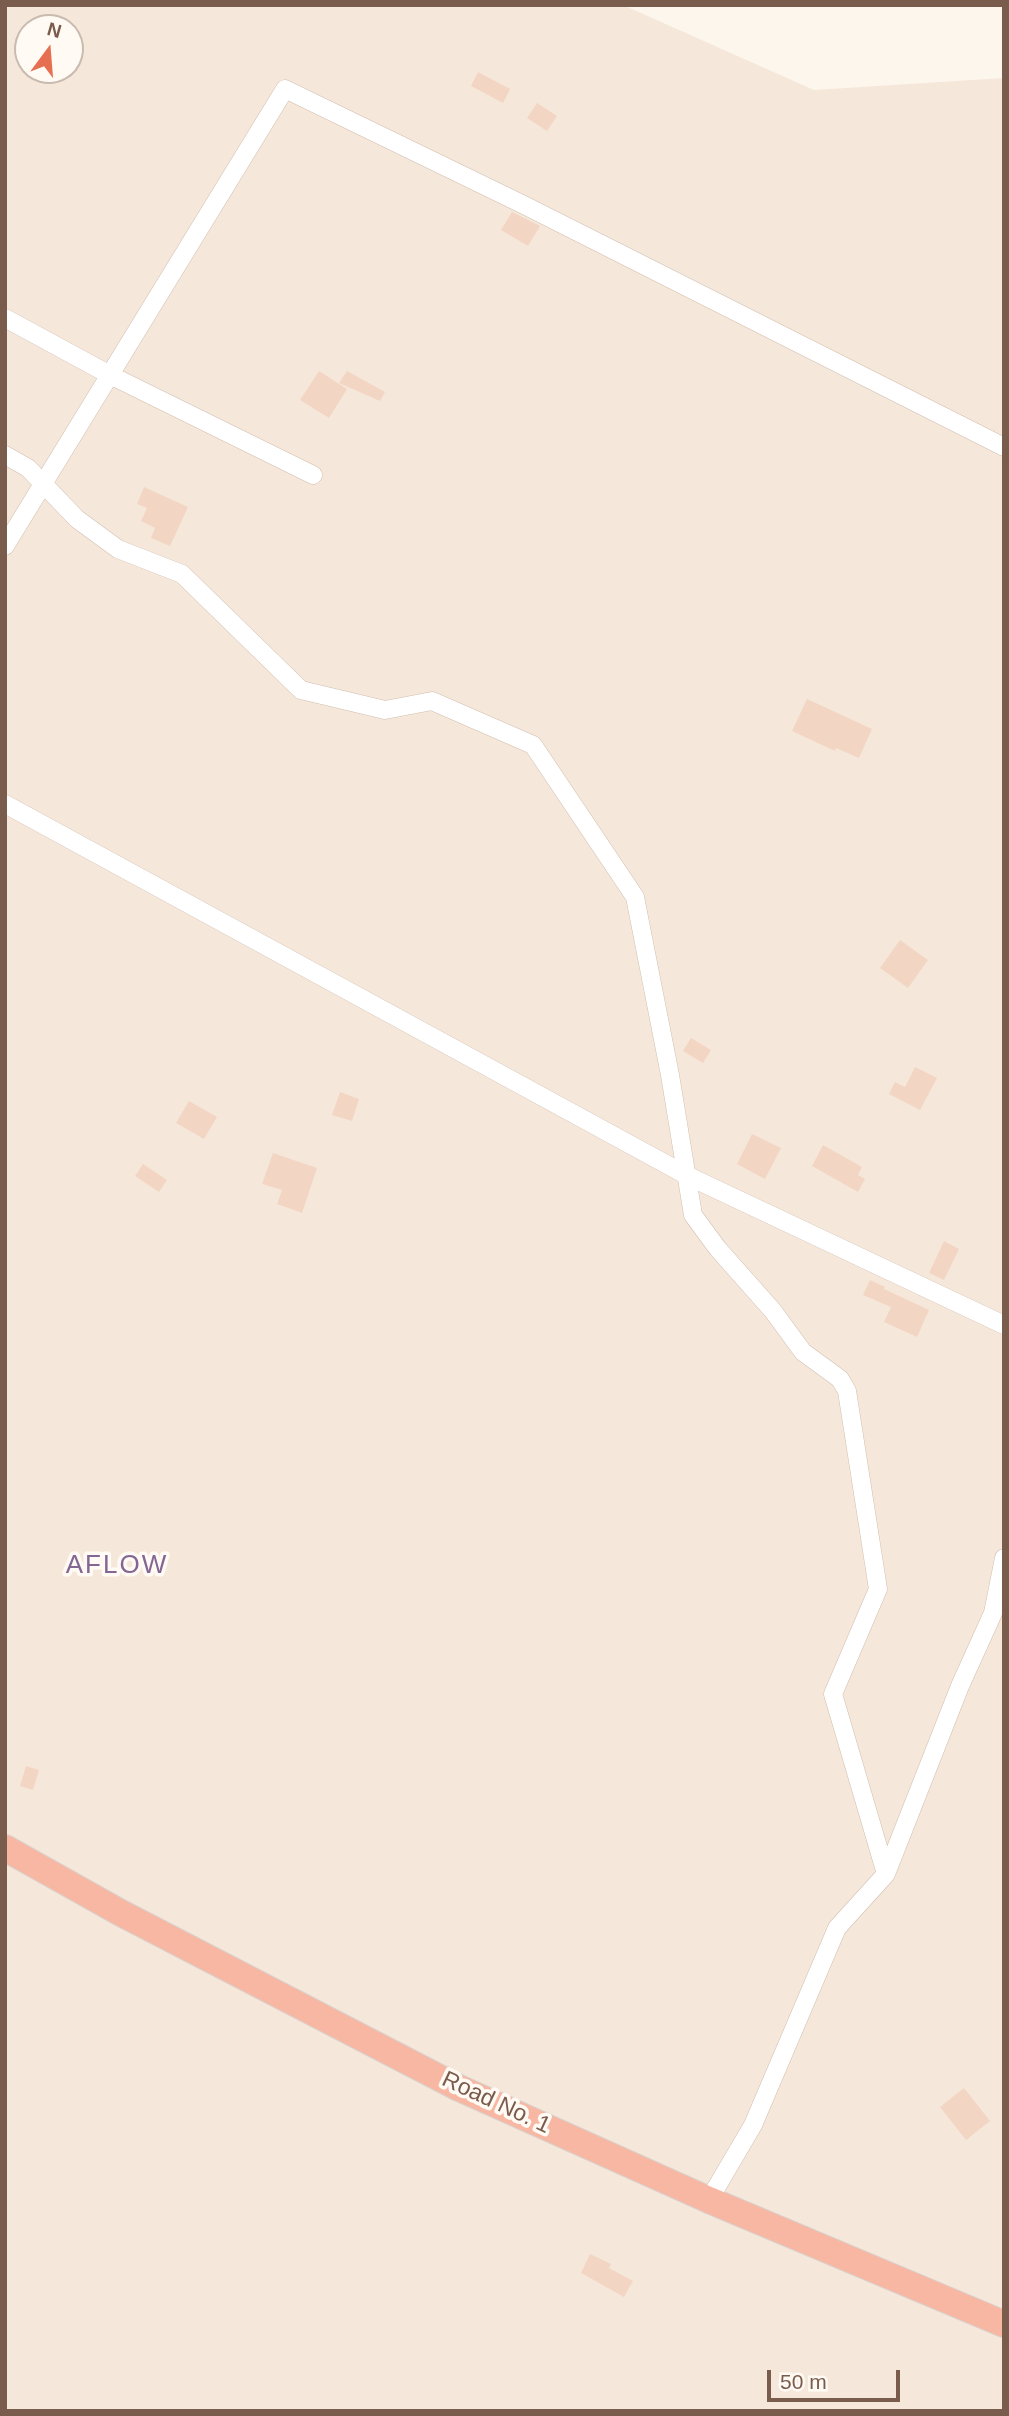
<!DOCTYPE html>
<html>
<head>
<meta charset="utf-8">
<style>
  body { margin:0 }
  #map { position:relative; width:1009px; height:2416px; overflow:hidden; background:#fdf6ec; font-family:Arial,sans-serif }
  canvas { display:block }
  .frame { position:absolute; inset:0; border:7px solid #7a5c4d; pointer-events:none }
  .north { position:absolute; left:14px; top:14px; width:70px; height:70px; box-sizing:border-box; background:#fffaf3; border:2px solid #cabbb1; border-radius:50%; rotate:16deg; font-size:19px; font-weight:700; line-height:28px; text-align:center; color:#7a5c4d }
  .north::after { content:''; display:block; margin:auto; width:24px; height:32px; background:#e76f51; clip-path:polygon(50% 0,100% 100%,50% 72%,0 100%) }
  .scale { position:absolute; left:767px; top:2370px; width:133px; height:32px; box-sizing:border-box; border:4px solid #7a5c4d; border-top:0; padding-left:9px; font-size:21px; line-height:24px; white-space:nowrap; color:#7a5c4d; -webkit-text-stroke:5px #fffaf3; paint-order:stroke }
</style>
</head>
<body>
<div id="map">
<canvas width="1009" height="2416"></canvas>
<div class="frame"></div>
<div class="north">N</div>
<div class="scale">50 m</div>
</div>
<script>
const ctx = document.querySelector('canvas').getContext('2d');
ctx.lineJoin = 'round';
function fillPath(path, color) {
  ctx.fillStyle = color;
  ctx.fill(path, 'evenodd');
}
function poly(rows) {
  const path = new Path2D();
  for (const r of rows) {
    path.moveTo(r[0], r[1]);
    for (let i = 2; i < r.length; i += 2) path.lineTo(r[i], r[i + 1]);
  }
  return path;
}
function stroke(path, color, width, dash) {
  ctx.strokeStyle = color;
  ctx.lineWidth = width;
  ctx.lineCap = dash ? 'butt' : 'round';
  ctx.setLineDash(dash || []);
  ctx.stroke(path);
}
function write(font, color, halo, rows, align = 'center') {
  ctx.font = font + ' Arial,sans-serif';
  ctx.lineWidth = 7;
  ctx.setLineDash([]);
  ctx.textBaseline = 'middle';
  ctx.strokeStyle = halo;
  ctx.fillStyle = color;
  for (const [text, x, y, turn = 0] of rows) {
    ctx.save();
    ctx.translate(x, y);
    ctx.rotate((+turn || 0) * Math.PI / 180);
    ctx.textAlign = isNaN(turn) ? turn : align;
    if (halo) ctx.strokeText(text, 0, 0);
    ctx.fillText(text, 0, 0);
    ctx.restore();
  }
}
fillPath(poly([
  [5,5,623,5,814,90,1004,78,1004,2411,5,2411],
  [28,28,70,28,70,70,28,70]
]), '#f5e8da');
fillPath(poly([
  [478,72,510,89,503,103,471,86],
  [537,103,557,116,547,131,527,118],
  [512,212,540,226,528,246,501,230],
  [319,371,347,389,329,418,300,400],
  [347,371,385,392,380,401,339,383],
  [144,487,188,507,170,546,151,538,155,528,141,521,147,508,137,504],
  [807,699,872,729,859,758,836,748,835,751,792,731],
  [900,940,928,960,908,988,880,968],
  [691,1038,711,1050,703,1063,683,1051],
  [915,1067,937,1078,920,1110,889,1094,895,1082,905,1087],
  [340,1092,359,1099,352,1121,332,1115],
  [189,1101,217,1117,204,1139,176,1123],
  [752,1134,781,1148,765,1179,737,1164],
  [823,1145,862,1167,858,1175,865,1179,858,1192,812,1166],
  [273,1153,317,1168,302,1213,277,1204,282,1190,262,1184],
  [143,1164,167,1180,159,1192,135,1176],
  [944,1241,959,1249,944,1280,929,1273],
  [870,1280,885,1287,884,1289,929,1310,917,1337,884,1322,891,1307,863,1295],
  [26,1766,39,1770,33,1790,20,1786],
  [964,2088,990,2121,966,2140,940,2107],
  [590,2254,611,2264,609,2268,633,2281,624,2297,581,2273]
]), '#f3d5c3');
const minor = poly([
  [5,318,110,375,313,475],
  [5,455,28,468,77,519,118,549,182,574,301,690,385,710,432,701,533,745,635,897,670,1075,693,1215,718,1249,773,1311,803,1352,840,1379,847,1391,878,1589,833,1694,886,1874,837,1928,753,2125,709,2200],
  [5,546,285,89,524,205,1004,447],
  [5,804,686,1175,1004,1325],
  [886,1874,960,1686,993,1613,1004,1558]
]);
const highway = poly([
  [5,1848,121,1913,459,2088,709,2200,1004,2324]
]);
stroke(minor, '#d1beb0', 19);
stroke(highway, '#dad1cd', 28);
stroke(minor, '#fff', 18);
stroke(highway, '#f7b7a3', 26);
write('23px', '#7a5c4d', '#fffaf3', [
  ["Road No. 1",496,2103,25]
]);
ctx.letterSpacing = '2px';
write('26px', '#846695', '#fffaf3', [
  ["AFLOW",117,1566]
]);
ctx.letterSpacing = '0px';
</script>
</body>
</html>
